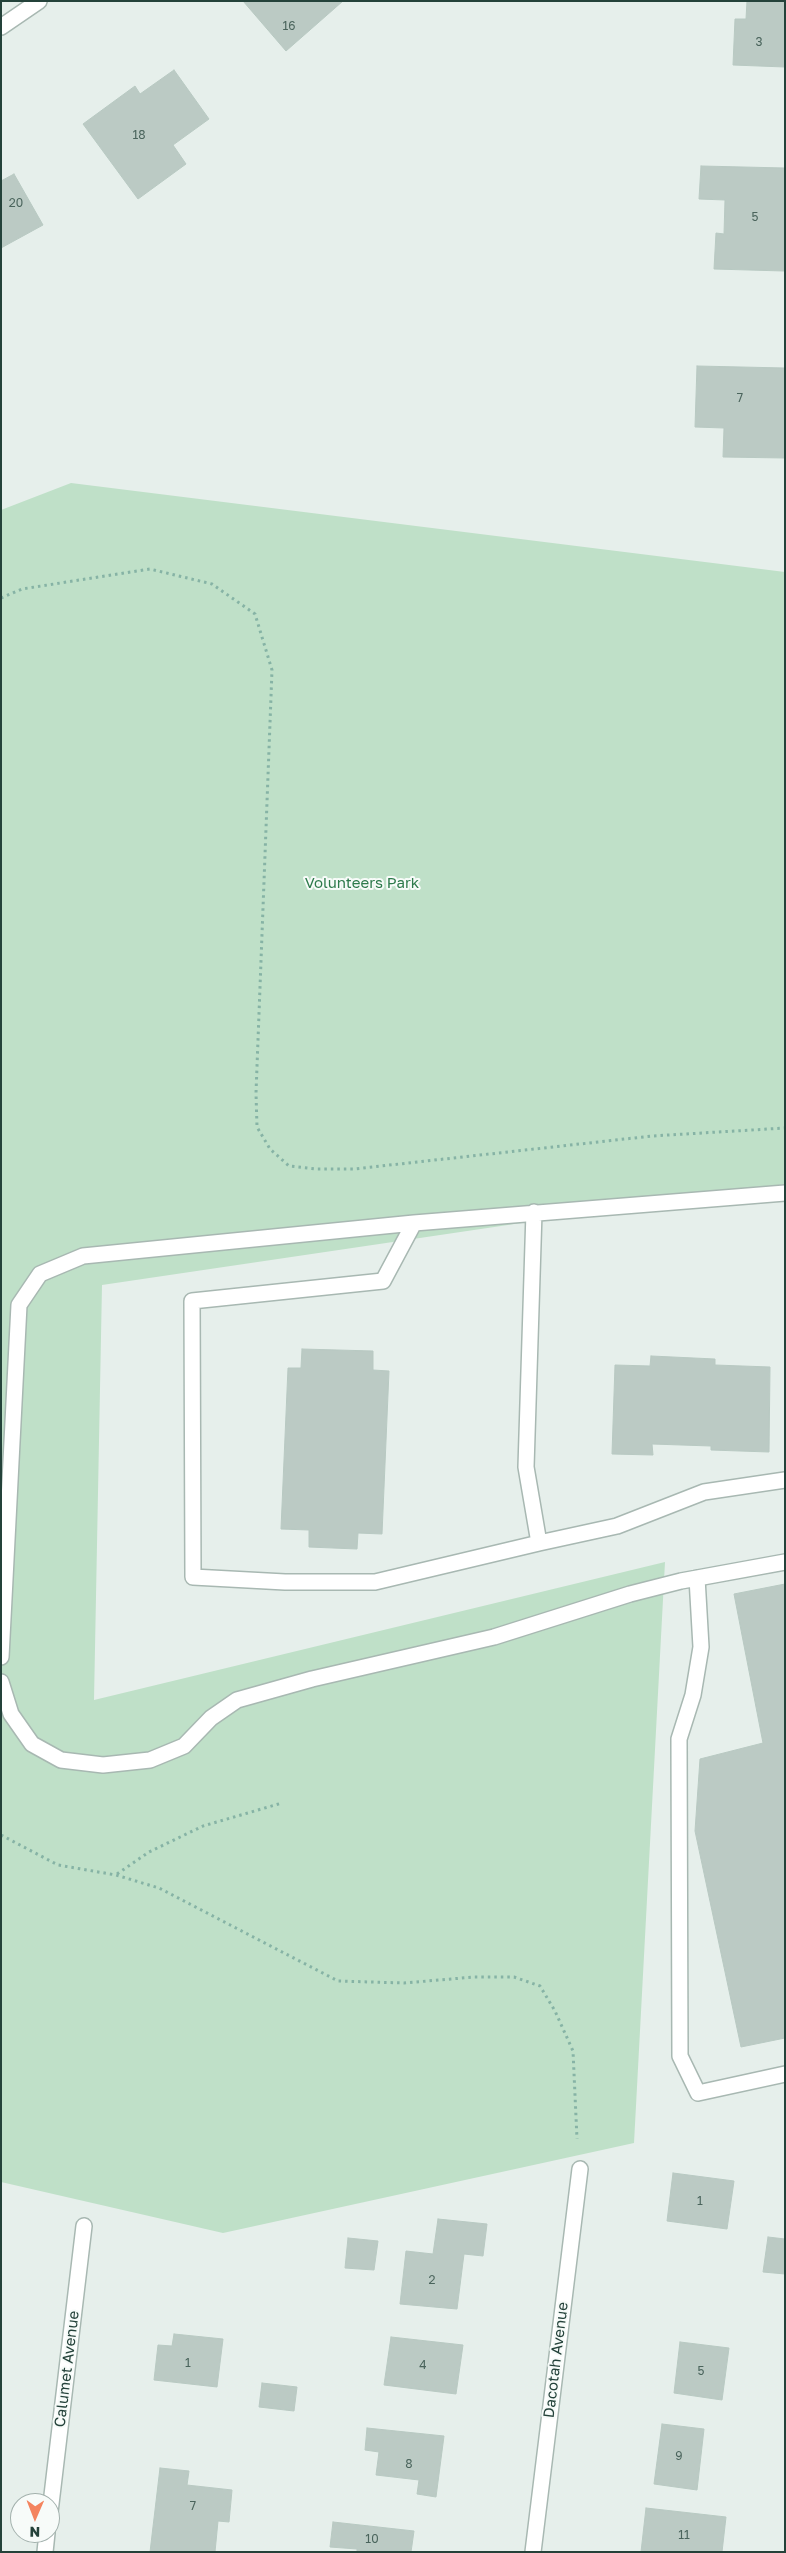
<!DOCTYPE html>
<html>
<head>
<meta charset="utf-8">
<style>
  body { margin:0 }
  #map { position:relative; width:786px; height:2553px; overflow:hidden; background:#e6efeb; font-family:"Golos Text",sans-serif }
  canvas { display:block }
  .frame { position:absolute; inset:0; border:2px solid #24423a; pointer-events:none }
  .north { position:absolute; left:10px; top:2493px; width:50px; height:50px; box-sizing:border-box; background:#f7fbf9; border:1px solid #a3b1ad; border-radius:50%; rotate:181deg; font-size:14px; font-weight:700; line-height:20px; text-align:center; color:#24423a }
  .north::after { content:''; display:block; margin:auto; width:18px; height:22px; background:#f4845f; clip-path:polygon(50% 0,100% 100%,50% 72%,0 100%) }
</style>
</head>
<body>
<div id="map">
<canvas width="786" height="2553"></canvas>
<div class="frame"></div>
<div class="north">N</div>
</div>
<script>
const ctx = document.querySelector('canvas').getContext('2d');
ctx.lineJoin = 'round';
function fillPath(path, color) {
  ctx.fillStyle = color;
  ctx.fill(path, 'evenodd');
}
function poly(rows) {
  const path = new Path2D();
  for (const r of rows) {
    path.moveTo(r[0], r[1]);
    for (let i = 2; i < r.length; i += 2) path.lineTo(r[i], r[i + 1]);
  }
  return path;
}
function stroke(path, color, width, dash) {
  ctx.strokeStyle = color;
  ctx.lineWidth = width;
  ctx.lineCap = dash ? 'butt' : 'round';
  ctx.setLineDash(dash || []);
  ctx.stroke(path);
}
function write(font, color, halo, rows, align = 'center') {
  ctx.font = font + ' "Golos Text",sans-serif';
  ctx.lineWidth = 4;
  ctx.setLineDash([]);
  ctx.textBaseline = 'middle';
  ctx.strokeStyle = halo;
  ctx.fillStyle = color;
  for (const [text, x, y, turn = 0] of rows) {
    ctx.save();
    ctx.translate(x, y);
    ctx.rotate((+turn || 0) * Math.PI / 180);
    ctx.textAlign = isNaN(turn) ? turn : align;
    if (halo) ctx.strokeText(text, 0, 0);
    ctx.fillText(text, 0, 0);
    ctx.restore();
  }
}
fillPath(poly([
  [71,483,785,572,785,1184,102,1285,94,1700,665,1562,634,2143,223,2233,1,2182,1,510]
]), '#bfe0c8');
const building = poly([
  [243,1,343,1,286,51,243,1],
  [747,1,785,1,785,67,733,65,735,19,746,19,747,1],
  [174,70,209,119,173,145,186,164,138,199,83,124,135,86,140,94,174,70],
  [701,166,785,168,784,271,714,269,716,233,724,234,725,200,699,199,701,166],
  [14,174,43,225,1,248,1,181,14,174],
  [697,366,785,368,785,458,723,457,724,428,695,427,697,366],
  [302,1349,373,1351,373,1370,389,1371,382,1534,358,1533,357,1549,309,1547,309,1530,281,1529,288,1368,301,1368,302,1349],
  [651,1356,715,1359,715,1365,770,1367,769,1452,711,1450,711,1446,652,1444,653,1455,612,1454,615,1365,650,1366,651,1356],
  [785,1584,785,2038,741,2047,695,1831,700,1759,763,1743,734,1594,785,1584],
  [673,2173,734,2181,727,2229,667,2221,673,2173],
  [438,2219,487,2224,483,2256,464,2254,457,2309,400,2304,406,2251,433,2254,438,2219],
  [768,2237,785,2239,785,2274,763,2272,768,2237],
  [348,2238,378,2241,374,2270,345,2268,348,2238],
  [174,2334,223,2339,217,2387,154,2380,158,2345,172,2346,174,2334],
  [391,2337,463,2345,456,2394,384,2385,391,2337],
  [680,2342,729,2348,722,2400,674,2393,680,2342],
  [262,2383,297,2387,294,2411,259,2407,262,2383],
  [662,2424,704,2429,697,2490,654,2484,662,2424],
  [367,2428,444,2436,436,2497,417,2494,419,2480,376,2475,379,2452,365,2450,367,2428],
  [160,2468,189,2471,187,2485,232,2490,229,2522,218,2521,215,2552,150,2552,160,2468],
  [646,2508,726,2517,722,2552,641,2552,646,2508],
  [333,2522,414,2531,411,2552,357,2552,357,2549,330,2547,333,2522]
]);
fillPath(building, '#bbcac4');
stroke(building, '#b8c9c2', 1);
const lane = poly([
  [534,1212,526,1467,539,1543,617,1526,704,1492,785,1480],
  [414,1223,383,1281,192,1301,193,1577,285,1582,375,1582,539,1543],
  [697,1578,701,1647,693,1695,679,1739,680,2056,698,2093,785,2074],
  [1,1657,19,1305,40,1274,83,1256,414,1223,785,1193],
  [1,1682,11,1714,32,1744,61,1760,103,1765,150,1760,184,1746,211,1718,237,1700,312,1679,494,1637,630,1594,681,1581,785,1562]
]);
const street = poly([
  [1,27,39,1],
  [50,2512,84,2226],
  [45,2552,47,2533],
  [533,2552,580,2169]
]);
stroke(lane, '#a8b8b2', 18);
stroke(street, '#a8b8b2', 18);
stroke(poly([
  [1,598,22,589,150,569,212,584,255,614,272,670,256,1093,257,1127,270,1149,289,1166,317,1169,354,1169,652,1136,785,1128],
  [1,1835,58,1865,116,1875,159,1888,338,1981,404,1983,474,1977,514,1977,540,1986,555,2011,573,2051,577,2139],
  [117,1874,149,1852,203,1826,282,1803]
]), '#86b3a5', 3, [2.5, 4]);
stroke(lane, '#fff', 15);
stroke(street, '#fff', 15);
write('12px', '#4a645c', null, [
  ["16",289,26],
  ["3",759,42],
  ["18",139,135],
  ["20",16,203],
  ["5",755,217],
  ["7",740,398],
  ["1",700,2201],
  ["2",432,2280],
  ["1",188,2363],
  ["4",423,2365],
  ["5",701,2371],
  ["9",679,2456],
  ["8",409,2464],
  ["7",193,2506],
  ["11",684,2535],
  ["10",372,2539]
]);
write('15px', '#2d7a4b', '#f7fbf9', [
  ["Volunteers Park",362,883]
]);
write('15px', '#24423a', '#f7fbf9', [
  ["Dacotah Avenue",556,2360,-83],
  ["Calumet Avenue",67,2369,-83]
]);
</script>
</body>
</html>
